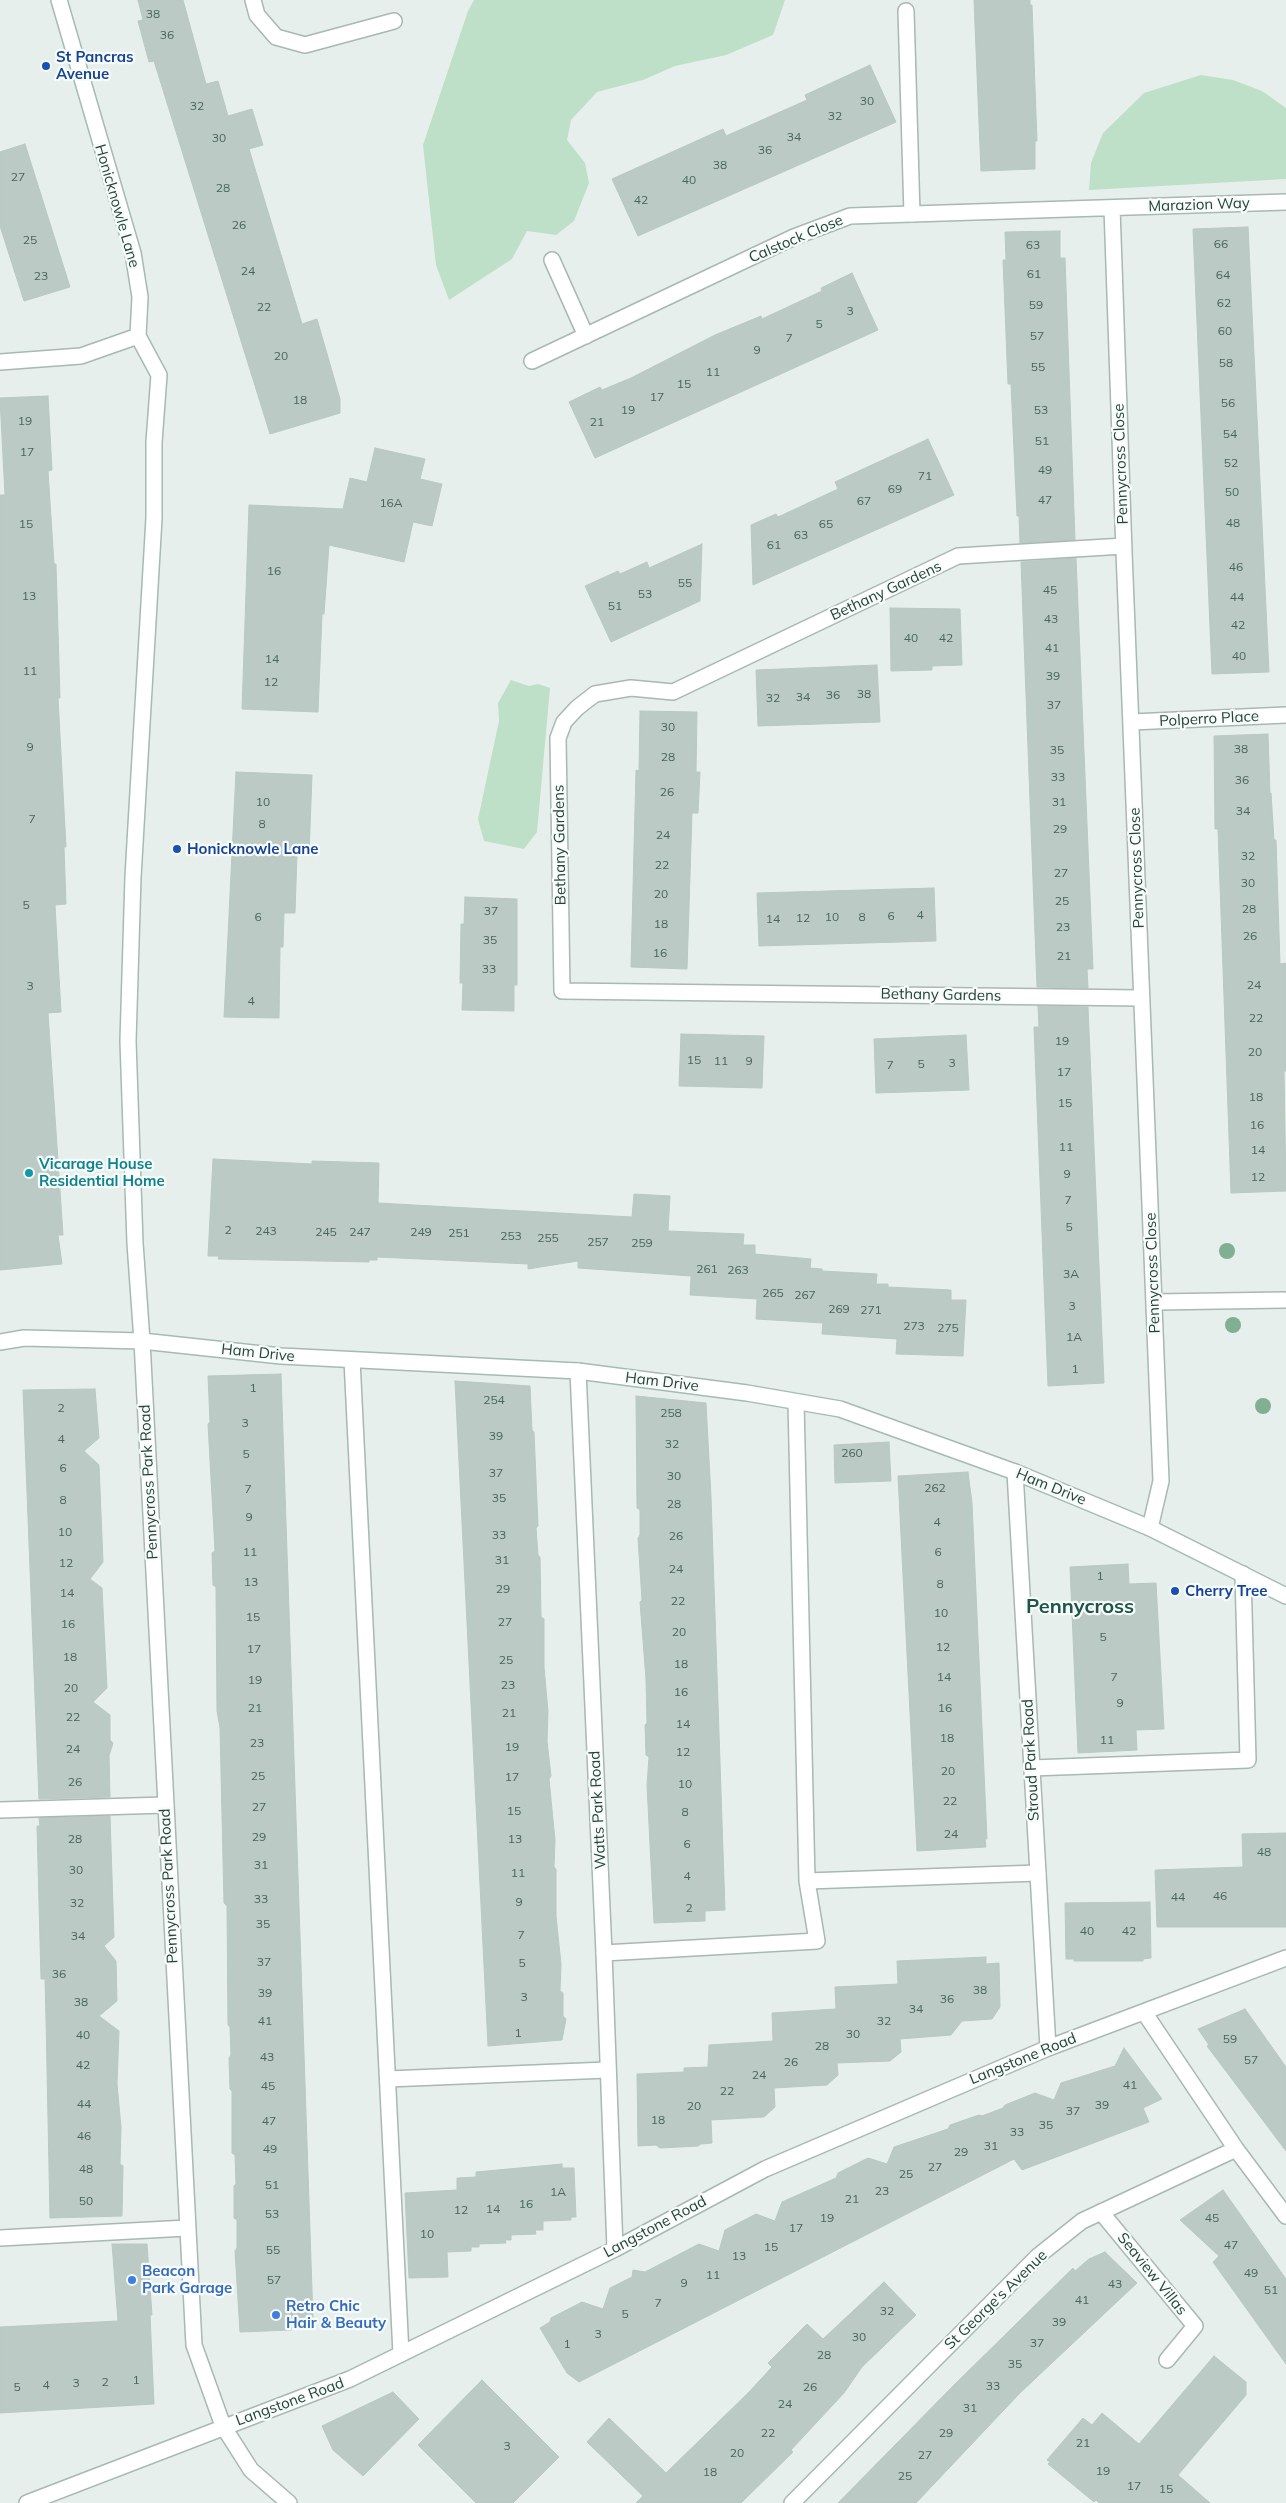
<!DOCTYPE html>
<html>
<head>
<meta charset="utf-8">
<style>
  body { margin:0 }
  canvas { display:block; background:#e6efeb }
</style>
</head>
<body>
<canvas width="1286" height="2503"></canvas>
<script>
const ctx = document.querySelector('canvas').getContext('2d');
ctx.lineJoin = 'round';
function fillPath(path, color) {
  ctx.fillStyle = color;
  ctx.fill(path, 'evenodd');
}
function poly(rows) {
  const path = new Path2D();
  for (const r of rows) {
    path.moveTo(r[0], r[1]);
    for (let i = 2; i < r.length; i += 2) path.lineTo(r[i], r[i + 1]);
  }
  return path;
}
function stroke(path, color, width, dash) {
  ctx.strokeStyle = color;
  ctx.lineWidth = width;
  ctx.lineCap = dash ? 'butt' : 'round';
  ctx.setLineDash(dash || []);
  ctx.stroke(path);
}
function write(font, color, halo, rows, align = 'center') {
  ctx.font = font + ' Mulish,sans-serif';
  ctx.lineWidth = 4.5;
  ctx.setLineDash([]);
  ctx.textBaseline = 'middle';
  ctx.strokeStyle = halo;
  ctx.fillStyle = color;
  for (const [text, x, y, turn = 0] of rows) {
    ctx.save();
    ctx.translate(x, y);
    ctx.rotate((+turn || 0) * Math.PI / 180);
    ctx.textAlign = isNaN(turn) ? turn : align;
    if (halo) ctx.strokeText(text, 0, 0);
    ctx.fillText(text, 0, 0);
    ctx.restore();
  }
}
fillPath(poly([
  [474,0,785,0,773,35,726,55,675,66,643,80,597,92,571,120,567,140,585,163,589,183,574,221,556,235,527,231,512,259,449,300,436,265,423,145,468,11],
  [1201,75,1233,80,1262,91,1286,108,1286,179,1089,190,1091,163,1103,133,1144,93],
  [511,680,529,686,538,684,550,688,537,832,524,849,484,841,478,819,499,721,498,703]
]), '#bfe0c8');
const building = poly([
  [138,0,183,0,206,84,218,81,228,116,252,109,263,145,249,149,302,324,317,319,340,399,340,413,270,434,154,61,149,62,138,21,143,20,138,0],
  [974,0,1030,0,1030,5,1032,5,1037,141,1035,141,1035,169,981,171,974,0],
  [870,65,896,122,638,236,612,179,723,129,726,136,807,100,805,95,870,65],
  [25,144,70,287,24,301,0,226,0,152,25,144],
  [1248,227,1269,672,1212,674,1193,229,1248,227],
  [1060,231,1060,258,1065,258,1075,540,1020,543,1019,516,1017,516,1011,384,1008,384,1003,260,1006,260,1005,232,1060,231],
  [852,273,878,330,595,458,569,402,600,387,602,390,631,378,715,335,761,316,762,319,822,291,821,288,852,273],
  [48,396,52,470,48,471,54,564,56,564,60,698,58,698,66,847,64,847,66,904,55,905,61,1012,48,1013,63,1235,58,1235,62,1264,0,1270,0,495,5,495,0,398,48,396],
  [928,439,954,495,753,585,751,525,776,514,778,517,838,489,835,482,928,439],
  [375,448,425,459,420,479,442,484,432,526,413,522,404,562,329,545,324,614,322,614,318,712,242,709,249,505,343,509,350,478,367,482,375,448],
  [702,544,700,601,611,642,585,586,618,571,620,574,647,562,649,568,702,544],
  [1076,558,1093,969,1087,969,1088,988,1037,987,1021,562,1076,558],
  [890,608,960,609,962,665,932,666,932,670,891,671,890,608],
  [877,665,880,722,758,726,756,670,877,665],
  [640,711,697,712,696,772,700,772,698,813,692,813,687,969,631,967,636,770,639,771,640,711],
  [1268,734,1270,794,1271,793,1274,840,1276,840,1280,964,1286,963,1286,1071,1284,1071,1286,1191,1231,1193,1218,829,1215,829,1214,736,1268,734],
  [236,772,312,775,309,854,297,854,295,913,284,913,283,947,280,947,279,1018,224,1017,236,772],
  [934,888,936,941,759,946,757,893,934,888],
  [465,897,517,899,517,985,514,985,514,1011,462,1010,463,983,460,983,461,924,464,924,465,897],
  [1038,1006,1088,1007,1104,1383,1048,1386,1034,1027,1039,1027,1038,1006],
  [681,1034,764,1036,762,1088,679,1086,681,1034],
  [966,1035,969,1090,876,1093,874,1039,966,1035],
  [213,1159,312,1164,312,1161,379,1163,378,1203,632,1217,634,1194,670,1196,668,1231,744,1234,743,1245,755,1245,755,1254,811,1259,810,1268,822,1269,822,1271,877,1274,876,1284,888,1284,888,1287,951,1290,951,1300,966,1300,963,1356,896,1354,897,1339,822,1334,823,1323,756,1319,757,1299,690,1295,691,1276,578,1268,578,1261,528,1269,528,1264,377,1257,377,1260,369,1260,369,1262,218,1259,219,1256,208,1256,213,1159],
  [281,1374,313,2320,291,2320,291,2330,240,2332,235,2251,237,2248,237,2220,234,2218,234,2186,236,2184,235,2155,232,2153,232,2091,230,2089,229,2058,231,2055,230,2027,228,2025,227,1906,224,1903,220,1728,217,1711,216,1587,213,1585,212,1553,215,1551,208,1424,210,1422,208,1376,281,1374],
  [455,1381,530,1386,532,1430,534,1432,538,1526,536,1528,538,1555,540,1557,541,1617,544,1619,544,1667,548,1712,547,1741,551,1776,549,1779,555,1840,554,1867,556,1869,556,1916,561,1964,560,1991,563,1993,563,2016,566,2019,562,2040,488,2046,455,1381],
  [95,1389,99,1438,84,1451,99,1465,103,1562,90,1579,102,1588,107,1688,93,1702,110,1715,110,1740,113,1743,109,1756,110,1797,39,1799,23,1390,95,1389],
  [636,1396,706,1403,711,1497,725,1910,705,1911,705,1921,654,1923,647,1785,649,1757,646,1755,645,1725,647,1723,646,1679,640,1602,642,1600,638,1538,640,1535,640,1510,637,1508,636,1396],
  [889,1442,891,1481,835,1483,834,1445,889,1442],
  [968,1472,972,1503,987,1839,985,1839,986,1847,917,1851,898,1476,968,1472],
  [1128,1564,1129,1584,1156,1583,1164,1729,1136,1730,1137,1750,1078,1753,1070,1567,1128,1564],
  [110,1816,114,1937,104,1946,116,1961,117,2001,99,2016,119,2031,117,2084,121,2127,120,2164,123,2166,122,2216,50,2218,46,2019,45,1979,41,1979,37,1826,40,1826,39,1818,110,1816],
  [1286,1833,1286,1927,1157,1927,1155,1870,1243,1867,1242,1834,1286,1833],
  [1150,1902,1151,1958,1143,1959,1143,1961,1074,1961,1074,1959,1066,1959,1065,1903,1150,1902],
  [986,1957,986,1964,999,1963,1000,2007,992,2019,962,2021,951,2035,900,2039,901,2052,890,2061,837,2063,838,2075,827,2085,774,2088,775,2107,764,2117,711,2120,712,2143,701,2144,698,2146,660,2148,656,2145,638,2146,637,2074,684,2072,684,2068,708,2067,709,2045,773,2041,772,2013,836,2009,835,1987,898,1984,897,1961,986,1957],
  [1245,2009,1286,2067,1286,2151,1207,2046,1209,2045,1198,2029,1245,2009],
  [1124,2048,1162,2099,1143,2108,1149,2122,1022,2170,1014,2159,579,2382,567,2373,540,2328,550,2322,551,2318,582,2302,603,2309,610,2288,632,2277,633,2270,645,2272,699,2244,719,2251,725,2230,756,2214,775,2221,782,2202,836,2178,838,2173,868,2158,887,2164,894,2147,948,2129,950,2125,979,2115,982,2116,1003,2108,1005,2105,1035,2093,1054,2100,1061,2083,1115,2066,1124,2048],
  [562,2164,562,2168,574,2168,576,2217,571,2217,571,2220,543,2221,543,2230,535,2230,536,2234,511,2235,511,2240,505,2240,506,2243,479,2244,479,2247,471,2247,471,2251,447,2252,448,2277,409,2278,405,2193,457,2190,457,2178,476,2177,476,2172,562,2164],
  [1223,2190,1286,2279,1286,2364,1213,2262,1219,2256,1180,2220,1223,2190],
  [112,2244,147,2244,152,2315,150,2315,154,2404,0,2413,0,2327,118,2321,112,2244],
  [1105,2252,1137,2283,1020,2393,916,2503,838,2503,953,2386,1073,2268,1075,2271,1089,2259,1105,2252],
  [884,2282,916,2315,862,2367,844,2393,791,2450,793,2452,741,2503,636,2503,643,2496,587,2442,609,2418,666,2473,750,2391,772,2367,768,2363,807,2324,823,2339,884,2282],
  [1214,2356,1246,2382,1246,2395,1178,2475,1210,2503,1099,2503,1096,2500,1094,2502,1048,2464,1050,2462,1047,2460,1083,2418,1092,2425,1102,2413,1139,2444,1214,2356],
  [482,2380,559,2457,513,2503,476,2503,418,2445,482,2380],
  [393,2392,419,2419,363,2476,333,2450,322,2426,393,2392]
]);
fillPath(building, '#bbcac4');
stroke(building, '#b8c9c2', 1);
const lane = poly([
  [253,0,257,15,276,37,305,45,394,21],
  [906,11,912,214],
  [1155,1302,1284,1300],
  [352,1360,401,2354],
  [796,1402,807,1881,1038,1873],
  [1032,1768,1248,1760,1243,1574],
  [0,1810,165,1805],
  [604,1953,817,1941,807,1881],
  [388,2079,607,2070],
  [1101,2212,1195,2326,1167,2360],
  [0,2238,187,2228]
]);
const street = poly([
  [1112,208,1124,552,1161,1481,1150,1528],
  [552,260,586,336],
  [532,361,794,237,850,216,1286,202],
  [0,362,81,356,138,336],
  [1124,546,958,556,673,692,631,688,595,694,577,708,564,722,558,738,562,991,1141,998],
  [1132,722,1286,715],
  [142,1341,194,2345,223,2426,251,2470,289,2503],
  [578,1371,604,1953,615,2249],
  [1015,1472,1048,2048],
  [1144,2012,1236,2149,1286,2216],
  [27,2503,350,2379,615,2249,765,2169,1048,2048,1286,1958],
  [792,2503,1038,2256,1082,2221,1236,2149]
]);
const secondary = poly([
  [59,0,133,253,140,297,138,336,159,375,154,442,154,518,133,877,128,1041,135,1243,142,1341],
  [0,1342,24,1338,142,1341,281,1356,578,1371,747,1393,840,1409,1015,1472,1150,1528,1286,1596]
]);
stroke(lane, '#a8b8b2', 18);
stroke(street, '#a8b8b2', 18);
stroke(secondary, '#a4bbb3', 18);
stroke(lane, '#fff', 15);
stroke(street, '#fff', 15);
stroke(secondary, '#fff', 15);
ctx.fillStyle = '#80af93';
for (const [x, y] of [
  [1227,1251],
  [1233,1325],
  [1263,1406]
]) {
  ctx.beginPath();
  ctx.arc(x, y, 8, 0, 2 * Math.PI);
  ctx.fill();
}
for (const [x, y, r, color] of [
  [46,66,5,"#1a4fb4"],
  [177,849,5,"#1a4fb4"],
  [29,1173,5,"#0f9aa8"],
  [1175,1591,5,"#1a4fb4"],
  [132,2280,5,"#3f7fe0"],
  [276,2315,5,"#3f7fe0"]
]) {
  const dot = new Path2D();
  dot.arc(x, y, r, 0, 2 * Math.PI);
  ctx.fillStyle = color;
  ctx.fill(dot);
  stroke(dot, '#f7fbf9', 2);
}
write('12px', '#4a645c', null, [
  ["38",153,14],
  ["36",167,35],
  ["30",867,101],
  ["32",197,106],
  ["32",835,116],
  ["34",794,137],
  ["30",219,138],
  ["36",765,150],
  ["38",720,165],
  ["27",18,177],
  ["40",689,180],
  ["28",223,188],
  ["42",641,200],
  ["26",239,225],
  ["25",30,240],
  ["66",1221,244],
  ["63",1033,245],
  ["24",248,271],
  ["61",1034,274],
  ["64",1223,275],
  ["23",41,276],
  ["62",1224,303],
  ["59",1036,305],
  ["22",264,307],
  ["3",850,311],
  ["5",819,324],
  ["60",1225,331],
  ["57",1037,336],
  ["7",789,338],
  ["9",757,350],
  ["20",281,356],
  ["58",1226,363],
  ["55",1038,367],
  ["11",713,372],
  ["15",684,384],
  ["17",657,397],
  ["18",300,400],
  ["56",1228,403],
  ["19",628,410],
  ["53",1041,410],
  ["19",25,421],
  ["21",597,422],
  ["54",1230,434],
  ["51",1042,441],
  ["17",27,452],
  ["52",1231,463],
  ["49",1045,470],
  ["71",925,476],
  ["69",895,489],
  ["50",1232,492],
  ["47",1045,500],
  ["67",864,501],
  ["16A",391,503],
  ["48",1233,523],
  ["15",26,524],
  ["65",826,524],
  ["63",801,535],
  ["61",774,545],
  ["46",1236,567],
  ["16",274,571],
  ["55",685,583],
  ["45",1050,590],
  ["53",645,594],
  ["13",29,596],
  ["44",1237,597],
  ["51",615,606],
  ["43",1051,619],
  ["42",1238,625],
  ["40",911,638],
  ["42",946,638],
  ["41",1052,648],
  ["40",1239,656],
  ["14",272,659],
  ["11",30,671],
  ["39",1053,676],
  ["12",271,682],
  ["38",864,694],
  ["36",833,695],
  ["34",803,697],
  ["32",773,698],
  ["37",1054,705],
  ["30",668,727],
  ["9",30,747],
  ["38",1241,749],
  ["35",1057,750],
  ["28",668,757],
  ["33",1058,777],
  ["36",1242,780],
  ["26",667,792],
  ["10",263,802],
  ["31",1059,802],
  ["34",1243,811],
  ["7",32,819],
  ["8",262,824],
  ["29",1060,829],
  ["24",663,835],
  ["32",1248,856],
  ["22",662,865],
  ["27",1061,873],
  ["30",1248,883],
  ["20",661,894],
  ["25",1062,901],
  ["5",26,905],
  ["28",1249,909],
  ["37",491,911],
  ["4",920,915],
  ["6",891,916],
  ["6",258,917],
  ["10",832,917],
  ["8",862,917],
  ["12",803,918],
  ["14",773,919],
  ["18",661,924],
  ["23",1063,927],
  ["26",1250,936],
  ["35",490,940],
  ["16",660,953],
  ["21",1064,956],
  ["33",489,969],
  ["24",1254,985],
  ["3",30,986],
  ["4",251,1001],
  ["22",1256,1018],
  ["19",1062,1041],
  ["20",1255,1052],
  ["15",694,1060],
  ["11",721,1061],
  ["9",749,1061],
  ["3",952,1063],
  ["5",921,1064],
  ["7",890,1065],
  ["17",1064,1072],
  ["18",1256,1097],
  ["15",1065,1103],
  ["16",1257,1125],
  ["11",1066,1147],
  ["14",1258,1150],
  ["9",1067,1174],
  ["12",1258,1177],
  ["7",1068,1200],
  ["5",1069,1227],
  ["2",228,1230],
  ["243",266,1231],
  ["245",326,1232],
  ["247",360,1232],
  ["249",421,1232],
  ["251",459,1233],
  ["253",511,1236],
  ["255",548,1238],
  ["257",598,1242],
  ["259",642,1243],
  ["261",707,1269],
  ["263",738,1270],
  ["3A",1071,1274],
  ["265",773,1293],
  ["267",805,1295],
  ["3",1072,1306],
  ["269",839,1309],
  ["271",871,1310],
  ["273",914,1326],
  ["275",948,1328],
  ["1A",1074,1337],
  ["1",1075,1369],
  ["1",253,1388],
  ["254",494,1400],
  ["2",61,1408],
  ["258",671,1413],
  ["3",245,1423],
  ["39",496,1436],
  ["4",61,1439],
  ["32",672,1444],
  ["260",852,1453],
  ["5",246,1454],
  ["6",63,1468],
  ["37",496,1473],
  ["30",674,1476],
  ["262",935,1488],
  ["7",248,1489],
  ["35",499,1498],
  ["8",63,1500],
  ["28",674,1504],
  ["9",249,1517],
  ["4",937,1522],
  ["10",65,1532],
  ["33",499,1535],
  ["26",676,1536],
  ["11",250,1552],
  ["6",938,1552],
  ["31",502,1560],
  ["12",66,1563],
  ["24",676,1569],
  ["1",1100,1576],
  ["13",251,1582],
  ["8",940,1584],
  ["29",503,1589],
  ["14",67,1593],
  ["22",678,1601],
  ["10",941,1613],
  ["15",253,1617],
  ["27",505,1622],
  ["16",68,1624],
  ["20",679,1632],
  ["5",1103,1637],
  ["12",943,1647],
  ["17",254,1649],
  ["18",70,1657],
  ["25",506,1660],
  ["18",681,1664],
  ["14",944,1677],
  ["7",1114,1677],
  ["19",255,1680],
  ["23",508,1685],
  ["20",71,1688],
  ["16",681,1692],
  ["9",1120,1703],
  ["21",255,1708],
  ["16",945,1708],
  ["21",509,1713],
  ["22",73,1717],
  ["14",683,1724],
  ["18",947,1738],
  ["11",1107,1740],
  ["23",257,1743],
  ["19",512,1747],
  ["24",73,1749],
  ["12",683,1752],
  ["20",948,1771],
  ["25",258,1776],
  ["17",512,1777],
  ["26",75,1782],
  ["10",685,1784],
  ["22",950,1801],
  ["27",259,1807],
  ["15",514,1811],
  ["8",685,1812],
  ["24",951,1834],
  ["29",259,1837],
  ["28",75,1839],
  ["13",515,1839],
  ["6",687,1844],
  ["48",1264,1852],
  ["31",261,1865],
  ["30",76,1870],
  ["11",518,1873],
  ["4",687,1876],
  ["46",1220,1896],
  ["44",1178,1897],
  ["33",261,1899],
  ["9",519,1902],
  ["32",77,1903],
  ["2",689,1908],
  ["35",263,1924],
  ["40",1087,1931],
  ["42",1129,1931],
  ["7",521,1935],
  ["34",78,1936],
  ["37",264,1962],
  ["5",522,1963],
  ["36",59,1974],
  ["38",980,1990],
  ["39",265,1993],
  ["3",524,1997],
  ["36",947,1999],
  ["38",81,2002],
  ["34",916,2009],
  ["41",265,2021],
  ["32",884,2021],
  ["1",518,2033],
  ["30",853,2034],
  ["40",83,2035],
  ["59",1230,2039],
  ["28",822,2046],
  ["43",267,2057],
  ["57",1251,2060],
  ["26",791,2062],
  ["42",83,2065],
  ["24",759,2075],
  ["41",1130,2085],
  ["45",268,2086],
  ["22",727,2091],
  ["44",84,2104],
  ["39",1102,2105],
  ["20",694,2106],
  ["37",1073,2111],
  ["18",658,2120],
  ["47",269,2121],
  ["35",1046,2125],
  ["33",1017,2132],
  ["46",84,2136],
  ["31",991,2146],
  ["49",270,2149],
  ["29",961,2152],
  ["27",935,2167],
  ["48",86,2169],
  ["25",906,2174],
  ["51",272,2185],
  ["23",882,2191],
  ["1A",558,2192],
  ["21",852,2199],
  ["50",86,2201],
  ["16",526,2204],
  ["14",493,2209],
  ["12",461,2210],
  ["53",272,2214],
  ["19",827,2218],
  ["45",1212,2218],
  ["17",796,2228],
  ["10",427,2234],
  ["47",1231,2245],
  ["15",771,2247],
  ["55",273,2250],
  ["13",739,2256],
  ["49",1251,2273],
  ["11",713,2275],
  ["57",274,2280],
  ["9",684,2283],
  ["43",1115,2284],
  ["51",1271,2290],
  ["41",1082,2300],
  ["7",658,2303],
  ["32",887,2311],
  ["5",625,2314],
  ["39",1059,2322],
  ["3",598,2334],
  ["30",859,2337],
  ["37",1037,2343],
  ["1",567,2344],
  ["28",824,2355],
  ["35",1015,2364],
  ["1",136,2380],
  ["2",105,2382],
  ["3",76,2383],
  ["4",46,2385],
  ["33",993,2386],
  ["5",17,2387],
  ["26",810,2387],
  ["24",785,2404],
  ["31",970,2408],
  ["22",768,2433],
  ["29",946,2433],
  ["21",1083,2443],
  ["3",507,2446],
  ["20",737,2453],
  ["27",925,2455],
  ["19",1103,2471],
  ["18",710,2472],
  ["25",905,2476],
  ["17",1134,2486],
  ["15",1166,2489]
]);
write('bold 15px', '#164399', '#f7fbf9', [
  ["St Pancras",56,57],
  ["Avenue",56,74],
  ["Honicknowle Lane",187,849],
  ["Cherry Tree",1185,1591]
], 'left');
write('15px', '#24423a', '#f7fbf9', [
  ["Marazion Way",1199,205,-2],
  ["Honicknowle Lane",117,206,74],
  ["Calstock Close",796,239,-23],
  ["Pennycross Close",1121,464,-92],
  ["Bethany Gardens",886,591,-25],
  ["Polperro Place",1209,719,-3],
  ["Bethany Gardens",560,845,-91],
  ["Pennycross Close",1137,868,-92],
  ["Bethany Gardens",941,995,1],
  ["Pennycross Close",1153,1273,-92],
  ["Ham Drive",258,1353,6],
  ["Ham Drive",662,1382,7],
  ["Pennycross Park Road",149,1482,-93],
  ["Ham Drive",1051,1487,22],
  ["Stroud Park Road",1031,1760,-93],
  ["Watts Park Road",598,1810,-93],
  ["Pennycross Park Road",169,1886,-93],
  ["Langstone Road",1023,2059,-22],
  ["Langstone Road",655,2227,-28],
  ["Seaview Villas",1152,2274,51],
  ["St George's Avenue",996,2300,-44],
  ["Langstone Road",290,2402,-20]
]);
write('bold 15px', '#0d838f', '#f7fbf9', [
  ["Vicarage House",39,1164],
  ["Residential Home",39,1181]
], 'left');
write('bold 15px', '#366cbe', '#f7fbf9', [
  ["Beacon",142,2271],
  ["Park Garage",142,2288],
  ["Retro Chic",286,2306],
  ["Hair & Beauty",286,2323]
], 'left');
write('bold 20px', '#1f5548', '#f7fbf9', [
  ["Pennycross",1080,1607]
]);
</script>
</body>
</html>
